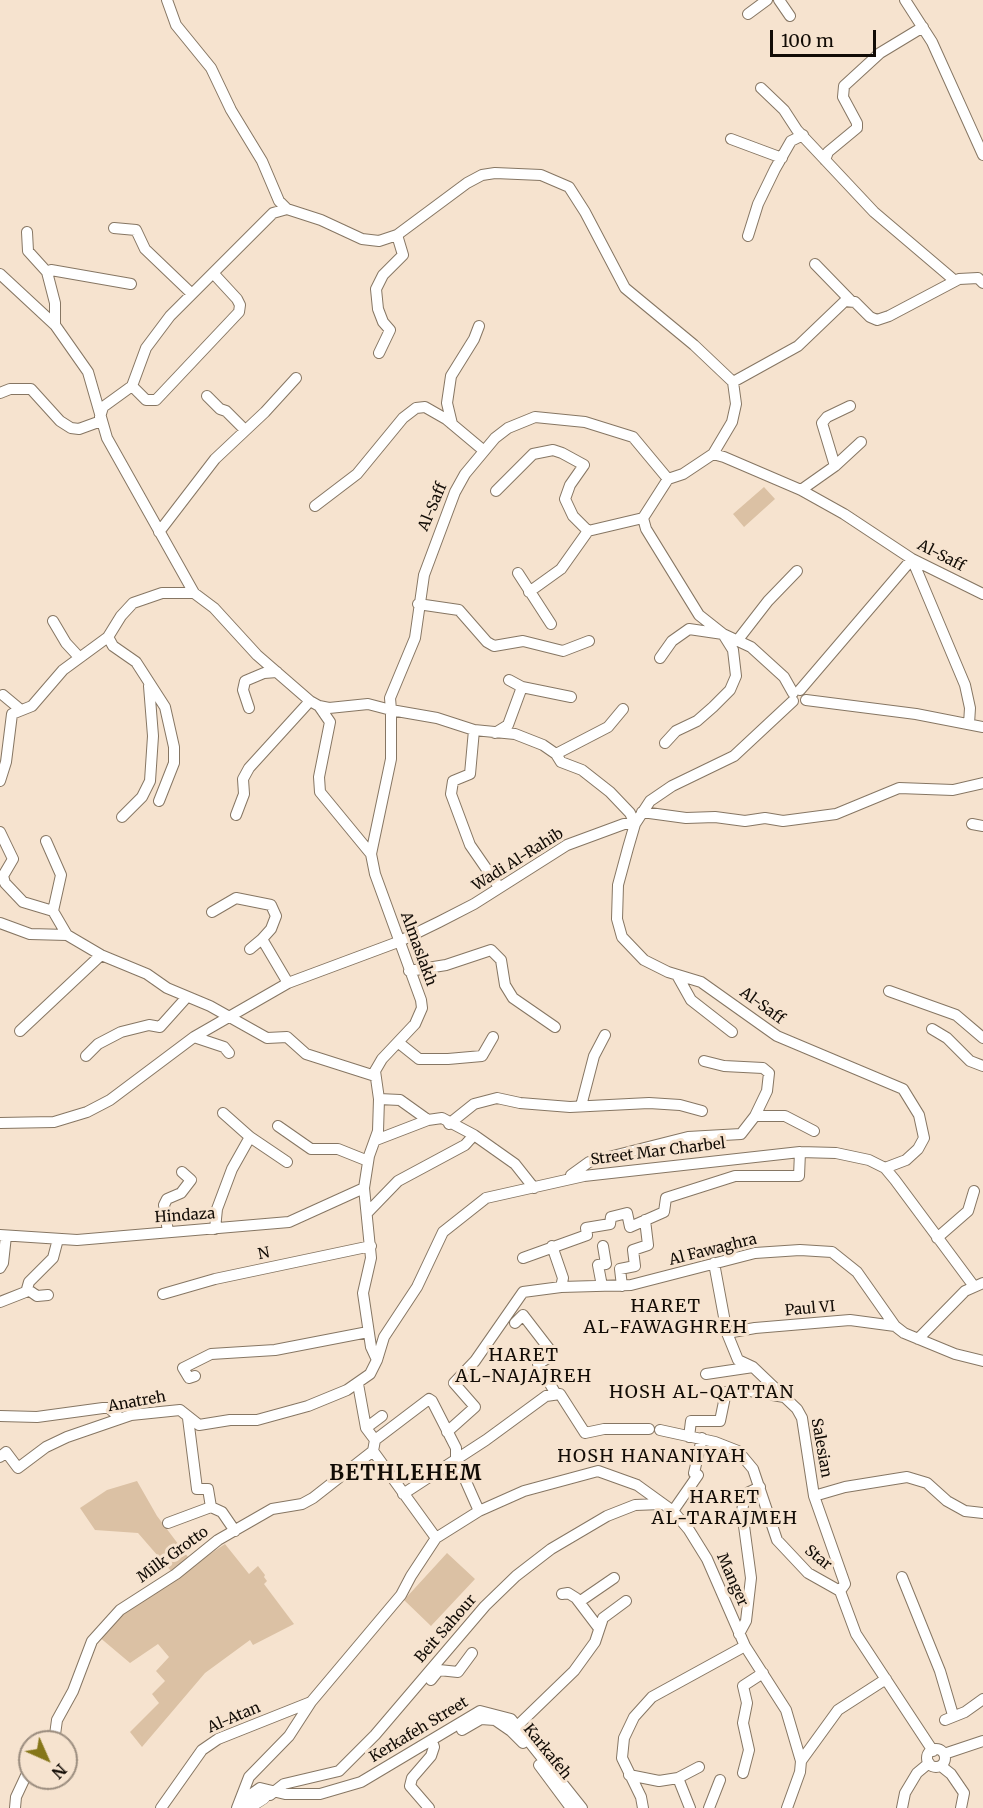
<!DOCTYPE html>
<html>
<head>
<meta charset="utf-8">
<style>
  body { margin:0 }
  #map { position:relative; width:983px; height:1808px; overflow:hidden; background:#f6e3cf; font-family:Merriweather,serif }
  canvas { display:block }
  .north { position:absolute; left:18px; top:1730px; width:60px; height:60px; box-sizing:border-box; background:#f6e3cf; border:2px solid #9b8d7f; border-radius:50%; rotate:135deg; font-size:16px; font-weight:700; line-height:24px; text-align:center; color:#120c06 }
  .north::after { content:''; display:block; margin:auto; width:21px; height:27px; background:#857619; clip-path:polygon(50% 0,100% 100%,50% 72%,0 100%) }
  .scale { position:absolute; left:770px; top:30px; width:106px; height:27px; box-sizing:border-box; border:3px solid #120c06; border-top:0; padding-left:8px; font-size:18px; line-height:21px; white-space:nowrap; color:#120c06; -webkit-text-stroke:4px #f6e3cf; paint-order:stroke }
</style>
</head>
<body>
<div id="map">
<canvas width="983" height="1808"></canvas>
<div class="north">N</div>
<div class="scale">100 m</div>
</div>
<script>
const ctx = document.querySelector('canvas').getContext('2d');
ctx.lineJoin = 'round';
function fillPath(path, color) {
  ctx.fillStyle = color;
  ctx.fill(path, 'evenodd');
}
function poly(rows) {
  const path = new Path2D();
  for (const r of rows) {
    if (r.length === 3) {
      path.moveTo(r[0] + r[2], r[1]);
      path.arc(r[0], r[1], r[2], 0, 2 * Math.PI);
      continue;
    }
    path.moveTo(r[0], r[1]);
    for (let i = 2; i < r.length; i += 2) path.lineTo(r[i], r[i + 1]);
  }
  return path;
}
function stroke(path, color, width, dash) {
  ctx.strokeStyle = color;
  ctx.lineWidth = width;
  ctx.lineCap = dash ? 'butt' : 'round';
  ctx.setLineDash(dash || []);
  ctx.stroke(path);
}
function write(font, color, halo, rows, align = 'center') {
  ctx.font = font + ' Merriweather,serif';
  ctx.lineWidth = 6;
  ctx.setLineDash([]);
  ctx.textBaseline = 'middle';
  ctx.strokeStyle = halo;
  ctx.fillStyle = color;
  for (const [text, x, y, turn = 0] of rows) {
    ctx.save();
    ctx.translate(x, y);
    ctx.rotate((+turn || 0) * Math.PI / 180);
    ctx.textAlign = isNaN(turn) ? turn : align;
    if (halo) ctx.strokeText(text, 0, 0);
    ctx.fillText(text, 0, 0);
    ctx.restore();
  }
}
fillPath(poly([
  [764,487,775,499,744,527,733,514],
  [137,1481,157,1516,188,1557,171,1571,138,1533,95,1530,80,1508,107,1490],
  [225,1544,249,1574,258,1566,265,1575,264,1577,267,1581,264,1584,294,1624,253,1645,250,1640,205,1673,142,1747,130,1732,159,1703,152,1694,165,1681,156,1671,169,1657,158,1644,130,1663,98,1636,120,1614],
  [447,1553,475,1579,431,1626,404,1600]
]), '#dbc1a4');
const minor = poly([
  [167,0,176,25,211,68,231,110,262,161,279,201,287,209],
  [779,0,790,16],
  [905,0,932,42,983,155],
  [748,14,767,0],
  [761,88,784,110,797,130,874,212,954,280],
  [731,139,782,158],
  [825,160,828,152,857,128,857,123,843,97,844,86,880,53,923,27],
  [114,228,136,230,145,249,192,294],
  [27,232,28,251,47,272,55,303,55,325],
  [748,236,758,204,775,169,791,141,803,135],
  [815,264,850,300],
  [47,272,51,270,131,284],
  [0,274,55,325,88,372,107,438,194,593,214,608,257,655,310,701,319,706,329,708,368,704,391,710,390,698,415,638,424,575,455,492,465,474,495,438,508,428,535,417,585,422,633,437,668,479,683,474,713,454,724,457,801,490,844,514,912,559,983,594],
  [379,353,390,330,383,322,378,309,376,289,383,275,403,255,397,235],
  [132,386,146,400,156,400,239,312,240,305,237,299,213,273],
  [0,393,10,389,31,389,60,421,71,428,79,429,101,421],
  [207,396,220,409,226,411,245,430],
  [100,417,103,407,132,386,146,348,170,316,273,213,287,209,321,220,362,239,379,241,397,235,467,183,482,175,495,173,541,175,569,187,585,212,625,288,694,345,733,382],
  [452,424,447,403,451,376,474,339,479,326],
  [713,454,732,422,736,404,733,382,798,346,845,301,855,302,870,317,877,320,889,316,959,279,978,278,983,283],
  [835,466,822,423,827,417,850,406],
  [668,479,643,518,646,529,699,615,723,634,751,647,784,677,793,693],
  [801,490,835,466,861,442],
  [496,491,533,454,553,450,562,453,584,465,570,485,565,499,573,516,588,531],
  [315,506,357,474,403,418,416,408,425,407,446,419,483,450],
  [159,532,215,459,265,412,296,378],
  [518,573,551,624],
  [529,592,561,569,588,531,643,518],
  [418,604,459,610,487,642,494,646,523,641,563,651,589,641],
  [53,621,66,643,79,657],
  [108,637,113,646,136,662,165,707,174,747,174,763,159,801],
  [737,641,768,601,797,571],
  [660,658,672,641,689,629,723,634,733,650,736,676,730,690,713,707,697,721,676,731,665,743],
  [509,680,522,687,571,697],
  [800,690,912,559,965,685,970,708,969,724],
  [3,695,21,710],
  [806,700,916,714,983,727],
  [793,701,734,756,672,786,650,801,635,824,628,848,618,885,617,919,622,937,644,960,668,972,701,982,777,1036,903,1089,919,1115,924,1138,918,1149,906,1160,885,1168],
  [319,706,330,722,319,777,320,792,371,854],
  [249,708,243,690,245,681,264,673,277,672],
  [474,730,470,774,453,781,451,794,470,845,499,887],
  [495,733,508,725,522,687],
  [556,754,608,727,623,709],
  [0,781,6,762,12,714,32,706,63,670,108,637,121,616,133,603,162,593,194,593],
  [642,812,686,818,715,817,745,821,765,818,783,821,836,814,899,788,953,790,983,783],
  [236,815,244,794,243,779,249,768,310,701],
  [122,817,142,797,150,781,153,736,149,686],
  [972,824,983,826],
  [0,832,13,859,3,876,5,883,23,902,53,911],
  [46,841,61,875,53,911,67,935,101,955,147,974,167,988,210,1006,267,1038,287,1037,306,1054,375,1076],
  [212,912,236,898,271,905,276,916,271,929,262,939,288,983],
  [0,923,30,934,67,935],
  [250,949,262,939],
  [409,971,446,965,491,950,501,960,505,985,513,998,555,1027],
  [677,975,691,1000,732,1032],
  [889,991,956,1015,983,1038],
  [932,1029,947,1038,970,1061,983,1066],
  [20,1031,101,955],
  [194,1037,224,1047,229,1053],
  [399,1043,419,1059,448,1059,482,1056,493,1037],
  [86,1056,98,1044,121,1032,149,1025,160,1027,186,998],
  [379,1099,400,1100,428,1120,442,1118,474,1135,515,1164,534,1188],
  [581,1106,594,1056,605,1035],
  [223,1113,250,1137,287,1162],
  [755,1116,785,1116,814,1131],
  [0,1123,54,1122,87,1112,110,1100,194,1037,288,983,398,942,439,922,474,904,567,845,624,824,635,824],
  [449,1124,474,1104,497,1098,520,1103,570,1107,649,1103,680,1105,702,1111],
  [278,1126,311,1149,338,1149,368,1161],
  [376,1140,428,1120],
  [571,1175,589,1162,688,1137,741,1134,755,1116,767,1091,769,1073,763,1068,724,1066,704,1061],
  [368,1212,398,1181,465,1145,474,1135],
  [215,1229,217,1209,232,1169,250,1137],
  [168,1232,164,1205,167,1199,181,1193,191,1180,182,1172],
  [0,1235,77,1240,289,1222,364,1188],
  [937,1238,968,1211,974,1191],
  [552,1246,563,1278,561,1287],
  [523,1258,587,1235,586,1228,610,1224,611,1217,627,1213,630,1227,664,1212,666,1198,735,1176,799,1176,800,1152],
  [714,1263,727,1333,738,1360,753,1367,797,1409,802,1418,814,1496,845,1584,840,1591],
  [0,1268,3,1263,6,1236],
  [602,1286,598,1265,606,1264,603,1246],
  [622,1286,620,1269,635,1266,633,1250,648,1245,645,1220],
  [163,1294,215,1279,371,1246],
  [48,1295,37,1296,27,1289,29,1282,53,1258,58,1239],
  [0,1302,28,1291],
  [515,1323,523,1315,550,1350,544,1353,548,1358,538,1364,556,1394],
  [727,1333,755,1328,850,1320,895,1326],
  [918,1339,965,1291,983,1283],
  [377,1360,371,1347,363,1293,371,1258,364,1188,369,1156,378,1131,379,1099,375,1071,382,1059,415,1024,422,1008,421,1000,375,874,371,854,391,759,391,710,437,718,474,730,515,734,543,745,556,754,561,762,582,770,610,792,630,813,635,824],
  [706,1374,753,1367],
  [195,1376,189,1378,183,1368,211,1354,275,1350,368,1332],
  [358,1384,366,1428,375,1440,373,1451,436,1538],
  [0,1416,37,1417,103,1408,109,1408,120,1418],
  [188,1418,197,1489,208,1489,211,1507],
  [366,1428,382,1416],
  [660,1430,715,1442,738,1451,753,1469,777,1540,808,1573,840,1591,856,1634,933,1751],
  [447,1432,475,1407,454,1383,475,1361,523,1292,561,1287,631,1285,755,1253,800,1250,832,1252,857,1272,895,1326,904,1333,955,1354,983,1361],
  [689,1437,691,1421,720,1421,726,1392,750,1391,784,1397],
  [375,1440,429,1399,432,1401,456,1448,456,1459,479,1511],
  [0,1457,6,1452,18,1468,46,1447,67,1437,131,1415,180,1410,199,1425,230,1420,257,1420,308,1406,347,1390,370,1374,377,1360,384,1337,417,1287,443,1232,486,1198,584,1176,800,1152,836,1153,869,1160,885,1168,895,1180,973,1285],
  [403,1494,486,1440,546,1396,560,1394,585,1433,604,1429,649,1429],
  [814,1496,845,1487,907,1477,927,1483,947,1501,965,1511,983,1513],
  [673,1511,698,1475,694,1473,702,1438],
  [168,1523,211,1507,222,1512,235,1531],
  [902,1577,940,1671,953,1715],
  [562,1594,568,1593,576,1598,598,1627],
  [579,1602,614,1578],
  [739,1634,746,1621,751,1578,742,1511,745,1494,760,1487],
  [431,1680,439,1670,458,1672,472,1653],
  [945,1720,965,1712,983,1699],
  [462,1730,481,1719,495,1720,511,1731,523,1743],
  [512,1731,574,1671,595,1642,603,1618,626,1601],
  [54,1742,57,1720,73,1691,92,1641,120,1610,176,1574,218,1540,272,1509,302,1504,313,1498,373,1451],
  [936,1758,9],
  [944,1754,983,1741],
  [801,1761,838,1710,886,1679],
  [539,1765,571,1808],
  [941,1766,951,1774,964,1793,961,1808],
  [743,1773,749,1750,743,1723,747,1703,743,1686,763,1673],
  [629,1775,659,1781,678,1778,690,1808],
  [678,1778,699,1767],
  [270,1795,284,1784,339,1771,375,1735,485,1606,516,1576,551,1549,607,1516,635,1505,661,1504],
  [239,1803,260,1788,285,1794,320,1794,361,1782,480,1711,511,1719,582,1808],
  [15,1808,16,1797,30,1767],
  [161,1808,202,1750,218,1739,311,1702],
  [237,1808,249,1777,289,1736,311,1702,401,1595,411,1576,436,1538,479,1511,524,1491,598,1471,637,1485,673,1511,689,1530,707,1559,745,1646,786,1710,801,1761,800,1772,787,1808],
  [429,1808,410,1786,412,1778,431,1756,434,1747,432,1741],
  [643,1808,641,1797,622,1758,624,1738,634,1717,652,1697,745,1646],
  [709,1808,720,1780],
  [902,1808,905,1793,917,1773,929,1763]
]);
const major = poly([
  [246,1808,263,1797]
]);
stroke(minor, '#867663', 12);
stroke(major, '#867663', 15);
stroke(minor, '#fff', 10);
stroke(major, '#fff', 14);
write('15px', '#120c06', '#f6e3cf', [
  ["Al-Saff",433,507,-67],
  ["Al-Saff",941,556,27],
  ["Wadi Al-Rahib",518,860,-32],
  ["Almaslakh",418,949,70],
  ["Al-Saff",762,1006,36],
  ["Street Mar Charbel",658,1152,-7],
  ["Hindaza",185,1216,-4],
  ["Al Fawaghra",713,1250,-14],
  ["N",264,1254,-11],
  ["Paul VI",810,1309,-5],
  ["Anatreh",137,1402,-10],
  ["Salesian",821,1448,80],
  ["Milk Grotto",173,1555,-36],
  ["Star",818,1558,39],
  ["Manger",732,1580,66],
  ["Beit Sahour",446,1629,-49],
  ["Al-Atan",234,1718,-23],
  ["Kerkafeh Street",419,1730,-31],
  ["Karkafeh",547,1752,51]
]);
ctx.letterSpacing = '1.5px';
write('18px', '#120c06', '#f6e3cf', [
  ["HARET",666,1307],
  ["AL-FAWAGHREH",666,1328],
  ["HARET",524,1356],
  ["AL-NAJAJREH",524,1377],
  ["HOSH AL-QATTAN",702,1393],
  ["HOSH HANANIYAH",652,1457],
  ["HARET",725,1498],
  ["AL-TARAJMEH",725,1519]
]);
ctx.letterSpacing = '0px';
ctx.letterSpacing = '1.5px';
write('bold 21px', '#120c06', '#f6e3cf', [
  ["BETHLEHEM",406,1474]
]);
ctx.letterSpacing = '0px';
</script>
</body>
</html>
